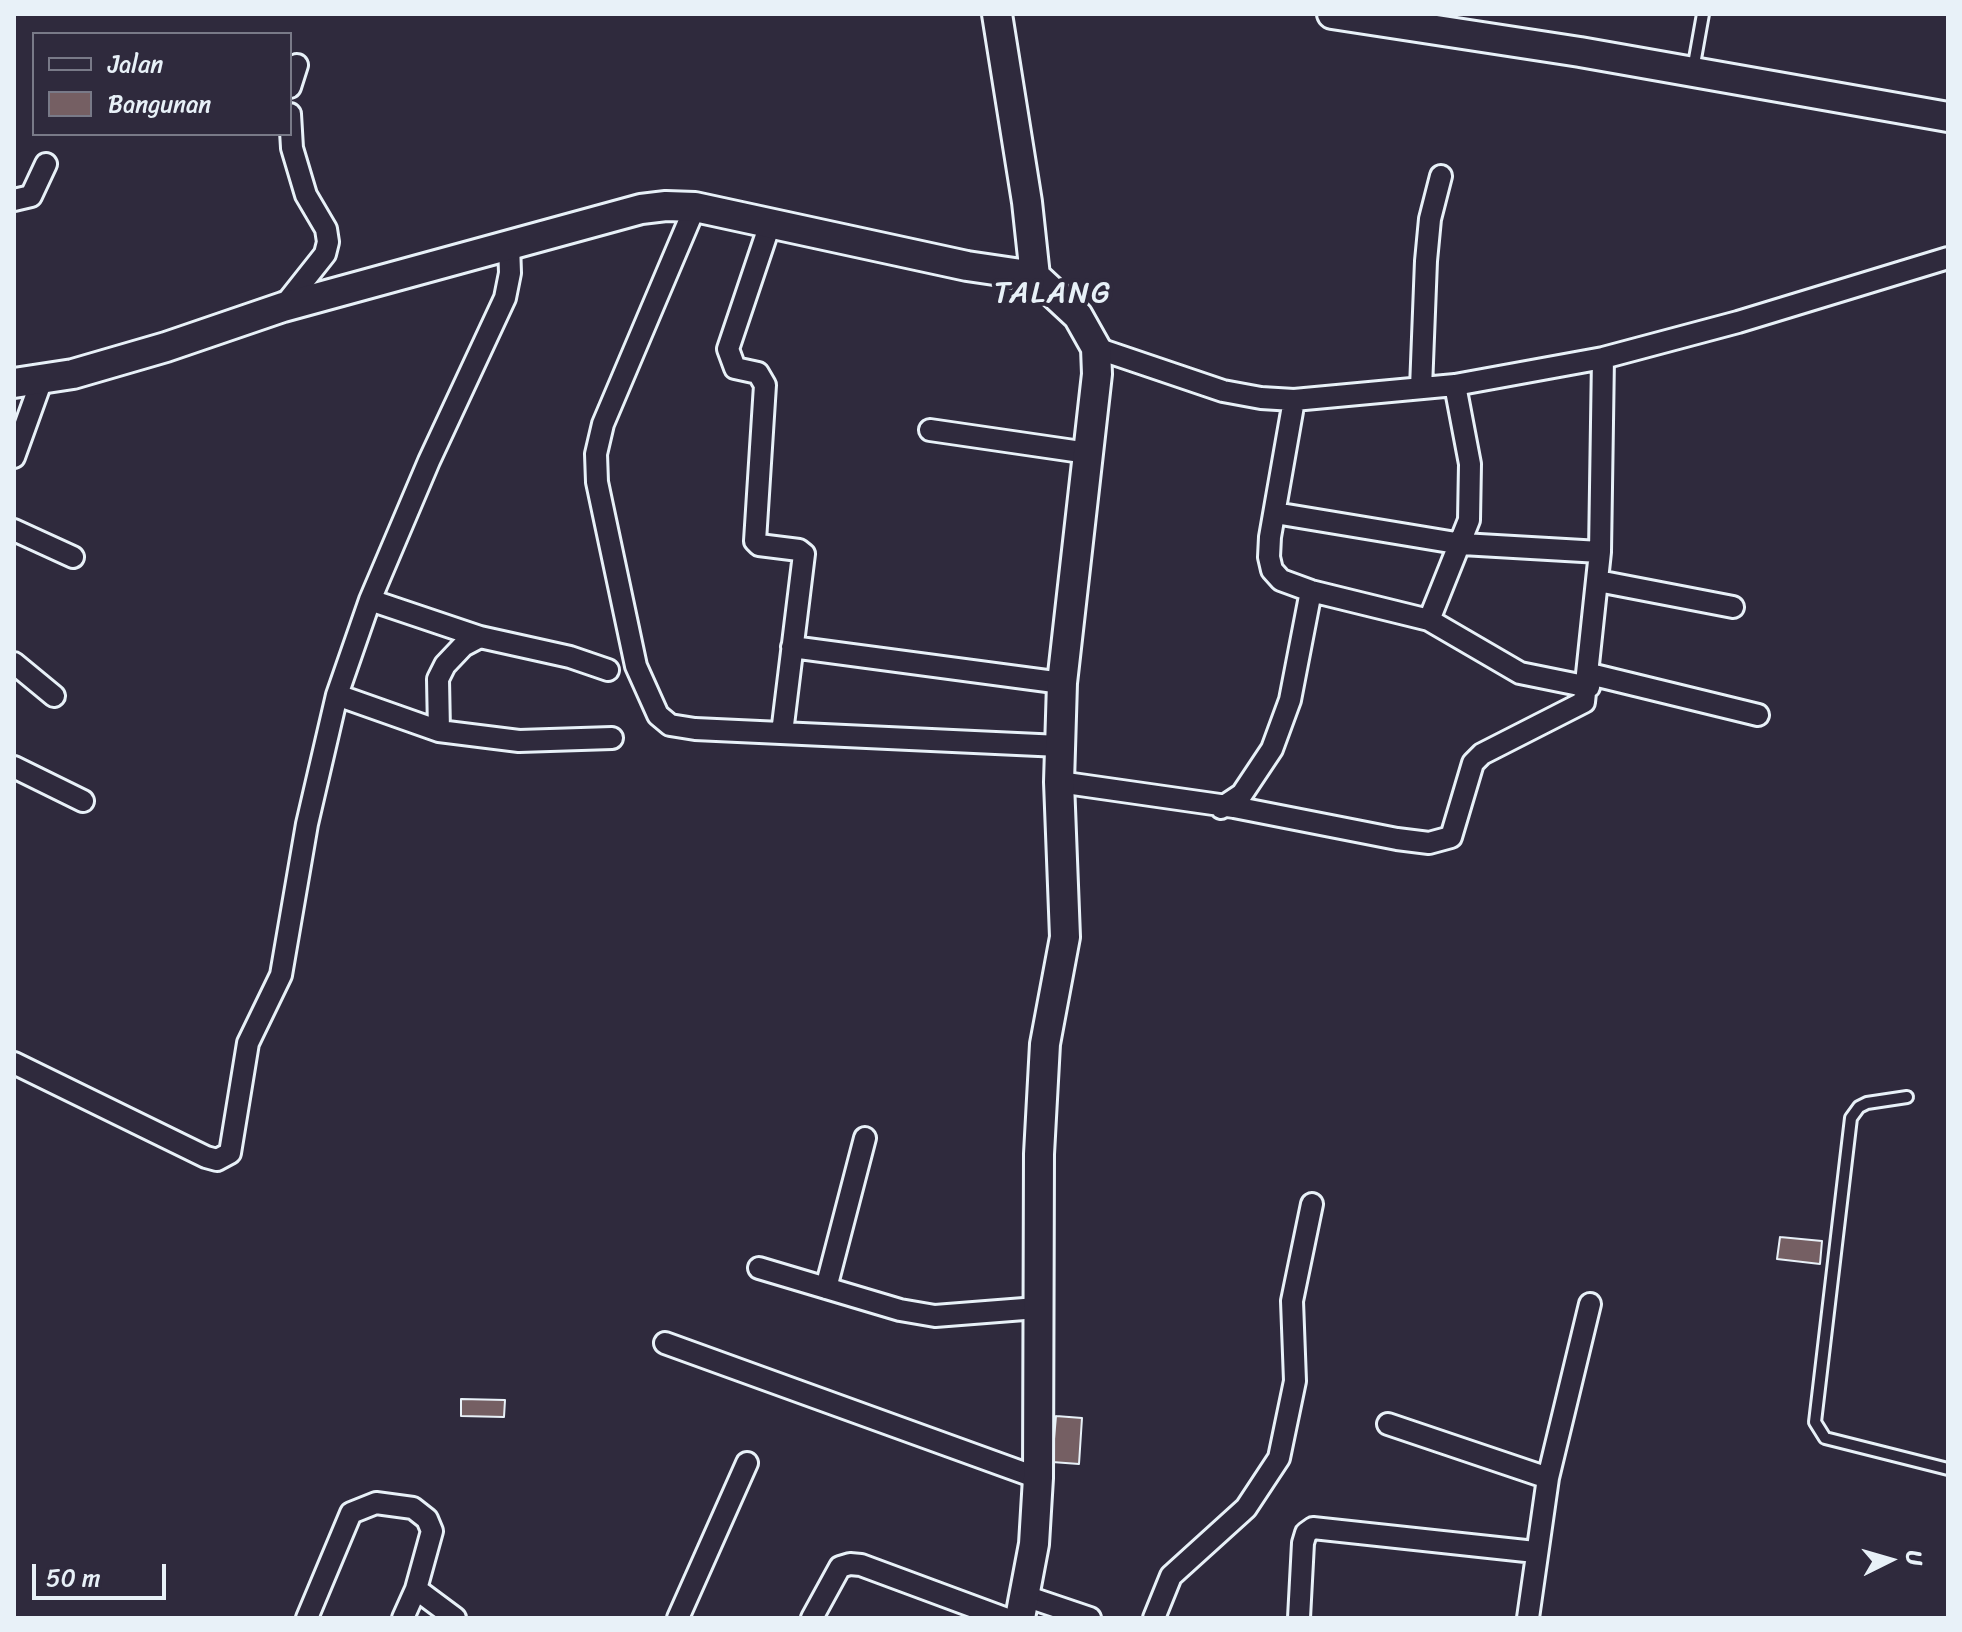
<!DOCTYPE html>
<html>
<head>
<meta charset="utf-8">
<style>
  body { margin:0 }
  #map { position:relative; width:1962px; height:1632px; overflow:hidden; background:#2f2a3d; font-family:Sriracha,sans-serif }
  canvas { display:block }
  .frame { position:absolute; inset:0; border:16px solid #e8f1f8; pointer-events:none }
  .legend { position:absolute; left:32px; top:32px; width:260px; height:104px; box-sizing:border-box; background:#2f2a3d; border:2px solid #797a88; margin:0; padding:10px 14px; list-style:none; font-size:24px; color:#e8f1f8 }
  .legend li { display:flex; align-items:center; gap:16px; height:40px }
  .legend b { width:40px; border:2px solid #797a88 }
  .north { position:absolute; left:1850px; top:1520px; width:80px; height:80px; -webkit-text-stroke:6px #2f2a3d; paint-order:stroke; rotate:85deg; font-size:22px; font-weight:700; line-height:32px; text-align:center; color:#e8f1f8 }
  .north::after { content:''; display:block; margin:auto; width:28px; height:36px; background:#e8f1f8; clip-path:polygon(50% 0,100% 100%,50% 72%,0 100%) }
  .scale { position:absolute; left:32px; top:1564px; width:134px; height:36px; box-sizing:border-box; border:4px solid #e8f1f8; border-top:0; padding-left:10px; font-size:24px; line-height:28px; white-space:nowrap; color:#e8f1f8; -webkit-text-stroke:6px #2f2a3d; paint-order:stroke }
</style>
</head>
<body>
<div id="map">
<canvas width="1962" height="1632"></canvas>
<div class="frame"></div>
<ul class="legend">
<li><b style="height:10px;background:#2f2a3d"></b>Jalan</li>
<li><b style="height:22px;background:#755f63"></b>Bangunan</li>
</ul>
<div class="north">U</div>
<div class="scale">50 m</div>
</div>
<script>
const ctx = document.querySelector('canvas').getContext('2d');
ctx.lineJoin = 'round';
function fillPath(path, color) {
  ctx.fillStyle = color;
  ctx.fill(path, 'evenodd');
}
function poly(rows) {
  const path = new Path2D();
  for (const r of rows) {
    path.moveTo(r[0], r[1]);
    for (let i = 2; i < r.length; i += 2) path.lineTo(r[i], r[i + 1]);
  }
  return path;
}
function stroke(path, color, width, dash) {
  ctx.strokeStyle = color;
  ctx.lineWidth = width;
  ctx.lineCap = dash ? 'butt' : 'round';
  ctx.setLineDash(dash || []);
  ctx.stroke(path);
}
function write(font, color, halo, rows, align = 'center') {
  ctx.font = font + ' Sriracha,sans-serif';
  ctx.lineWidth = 8;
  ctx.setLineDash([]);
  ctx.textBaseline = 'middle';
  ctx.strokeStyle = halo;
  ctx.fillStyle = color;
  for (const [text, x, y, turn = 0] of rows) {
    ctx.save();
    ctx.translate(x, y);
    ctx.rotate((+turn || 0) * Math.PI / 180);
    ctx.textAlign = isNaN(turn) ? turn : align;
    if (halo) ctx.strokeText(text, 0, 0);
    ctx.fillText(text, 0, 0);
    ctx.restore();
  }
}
const building = poly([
  [1780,1237,1822,1241,1820,1264,1777,1259,1780,1237],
  [461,1399,505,1400,504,1417,461,1416,461,1399],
  [1056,1416,1082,1418,1079,1464,1052,1462,1056,1416]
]);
fillPath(building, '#755f63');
stroke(building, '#e8f1f8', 2);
const lane = poly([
  [1693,70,1703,14],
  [1907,1097,1867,1103,1859,1107,1851,1118,1815,1422,1825,1438,1948,1469]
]);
const street = poly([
  [290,87,297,65],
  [14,200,31,196,46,164],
  [695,207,603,424,596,454,597,482,636,666,658,715,670,725,695,729,1060,746],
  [770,224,728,349,735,368,758,373,765,385,755,541,759,545,799,550,804,554,782,733],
  [283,307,325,254,328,242,326,229,306,195,292,148,290,114],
  [1096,348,1223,391,1261,398,1294,400,1455,385,1603,358,1738,322,1948,258],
  [1421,388,1426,261,1430,219,1441,176],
  [1294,400,1270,537,1269,557,1272,570,1281,580,1311,591,1429,620,1520,673,1589,687],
  [930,430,1088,453],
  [14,457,41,382],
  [1275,513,1462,544,1600,552],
  [14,530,73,557],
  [1598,581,1733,607],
  [370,600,480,637,570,657,608,670],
  [1429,620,1469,520,1470,464,1455,385],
  [792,647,1062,683],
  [14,663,54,696],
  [1590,674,1758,715],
  [337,695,439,731,519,741,612,738],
  [439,731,438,679,445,665,463,646,480,637],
  [14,767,83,801],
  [1059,782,1234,807,1397,839,1429,843,1451,837,1473,763,1482,754,1584,702,1600,552,1603,358],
  [1221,808,1242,794,1272,749,1290,700,1311,591],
  [14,1063,206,1157,217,1160,230,1153,248,1043,281,975,307,824,337,695,370,600,429,461,505,298,510,273,509,244],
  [759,1268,900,1310,935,1316,1037,1308],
  [826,1288,865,1138],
  [665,1343,1038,1478],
  [1388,1424,1548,1478],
  [416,1589,455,1618],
  [1025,1596,1090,1618],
  [307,1618,351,1513,376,1503,413,1508,427,1519,432,1531,416,1589,403,1618],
  [678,1618,747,1463],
  [812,1618,840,1567,850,1564,861,1565,1004,1618],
  [1154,1618,1171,1576,1246,1508,1279,1458,1295,1381,1292,1301,1312,1204],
  [1299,1618,1303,1543,1306,1533,1313,1528,1535,1552],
  [1528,1618,1548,1478,1590,1304]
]);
const secondary = poly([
  [997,14,1027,202,1035,276],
  [1332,14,1580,52,1948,117],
  [14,383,73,374,166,347,283,307,641,209,666,206,695,207,967,266,1035,276,1078,316,1096,348,1097,374,1062,683,1059,782,1065,937,1045,1044,1039,1154,1038,1478,1034,1544,1020,1618]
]);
stroke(lane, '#e8f1f8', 16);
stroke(street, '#e8f1f8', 26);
stroke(secondary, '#e8f1f8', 34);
stroke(lane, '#2f2a3d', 10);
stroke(street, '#2f2a3d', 20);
stroke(secondary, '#2f2a3d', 28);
ctx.letterSpacing = '2px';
write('30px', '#e8f1f8', '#2f2a3d', [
  ["TALANG",1053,294]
]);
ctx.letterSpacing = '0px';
</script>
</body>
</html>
